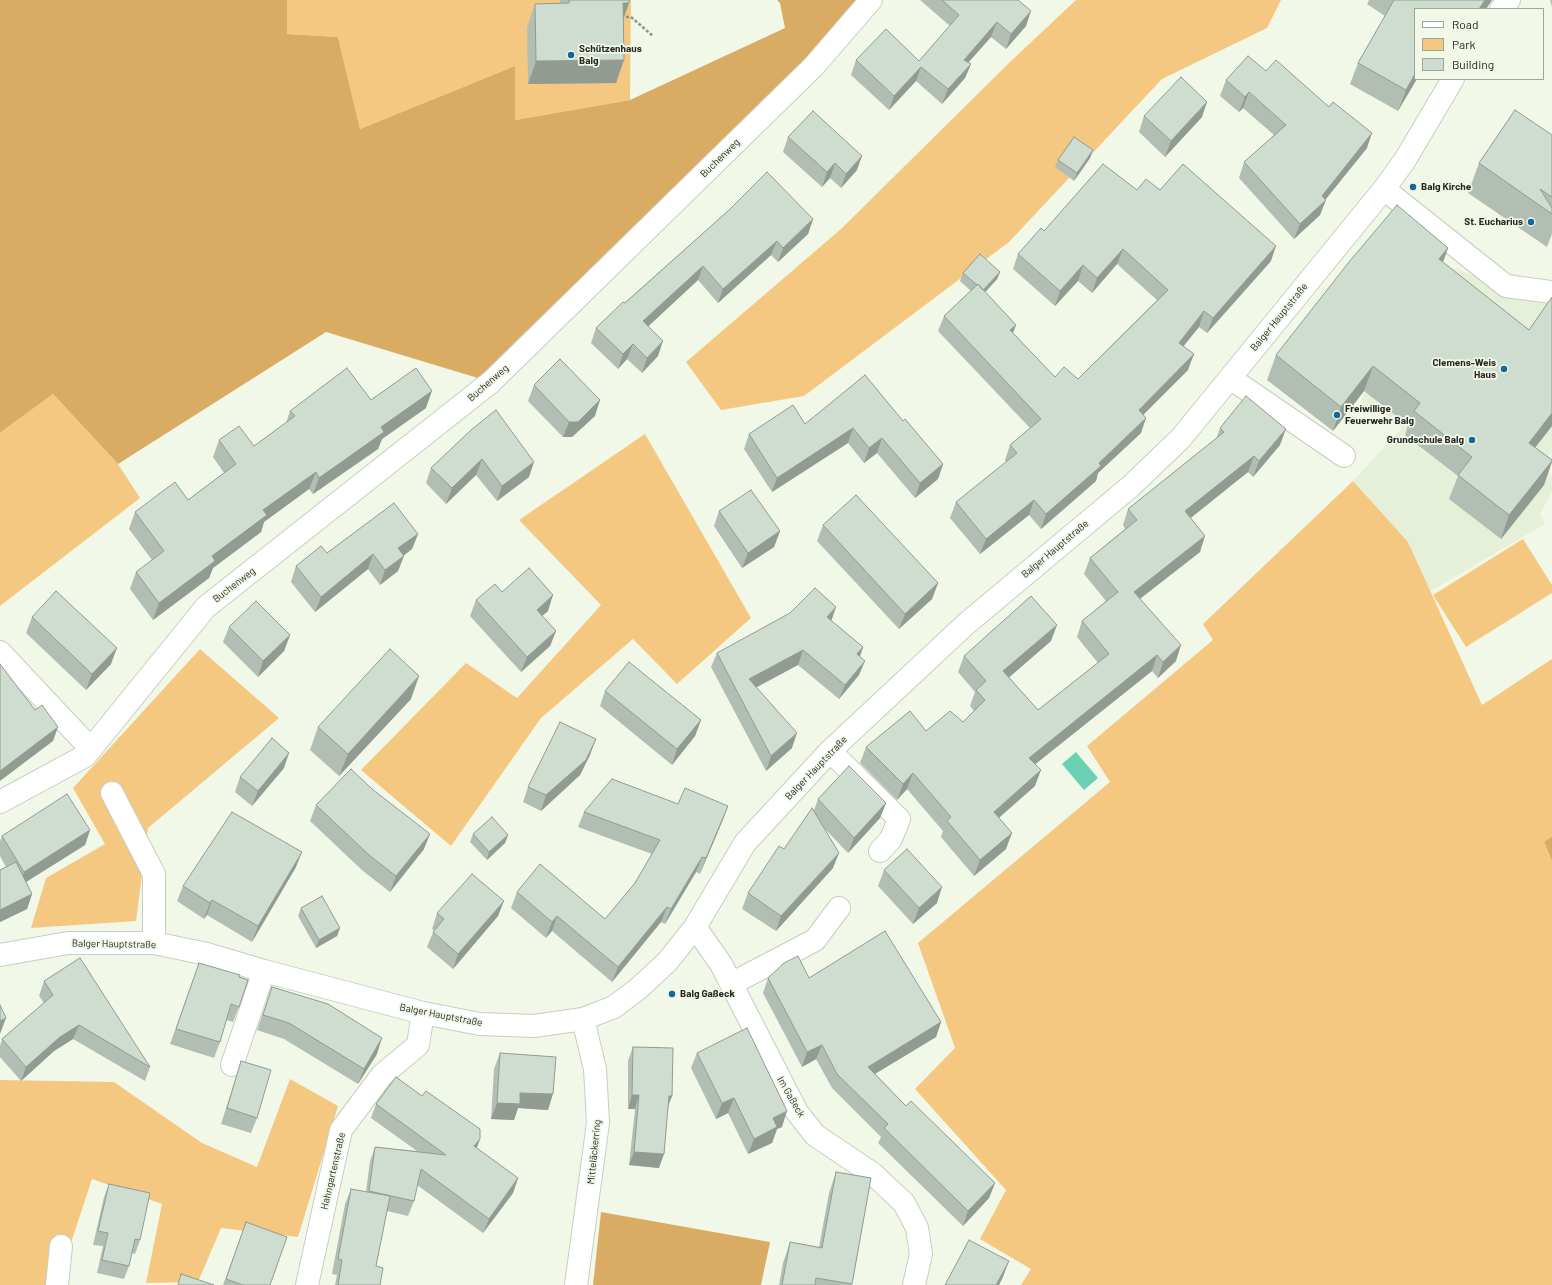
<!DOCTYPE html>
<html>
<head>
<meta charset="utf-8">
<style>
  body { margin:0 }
  #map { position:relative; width:1552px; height:1285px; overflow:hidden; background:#f1f8e8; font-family:Barlow,sans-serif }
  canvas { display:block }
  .legend { position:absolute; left:1414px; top:8px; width:130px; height:72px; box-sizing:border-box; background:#f1f8e8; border:1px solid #a0a599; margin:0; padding:5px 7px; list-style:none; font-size:12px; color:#262822 }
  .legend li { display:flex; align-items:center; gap:8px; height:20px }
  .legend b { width:20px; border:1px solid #a0a599 }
</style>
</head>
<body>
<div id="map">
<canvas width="1552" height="1285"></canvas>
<ul class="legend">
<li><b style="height:5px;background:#fff"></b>Road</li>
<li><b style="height:11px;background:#f5c881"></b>Park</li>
<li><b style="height:11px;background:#cfddd1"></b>Building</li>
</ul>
</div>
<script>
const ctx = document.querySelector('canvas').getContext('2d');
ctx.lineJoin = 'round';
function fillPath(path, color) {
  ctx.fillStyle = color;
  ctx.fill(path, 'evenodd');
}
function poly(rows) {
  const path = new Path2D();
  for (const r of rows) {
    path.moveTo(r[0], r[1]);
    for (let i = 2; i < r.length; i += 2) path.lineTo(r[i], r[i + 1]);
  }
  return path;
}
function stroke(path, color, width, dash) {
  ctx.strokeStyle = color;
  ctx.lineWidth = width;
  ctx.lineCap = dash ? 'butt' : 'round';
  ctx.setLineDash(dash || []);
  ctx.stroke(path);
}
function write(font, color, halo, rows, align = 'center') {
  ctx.font = font + ' Barlow,sans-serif';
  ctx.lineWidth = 3.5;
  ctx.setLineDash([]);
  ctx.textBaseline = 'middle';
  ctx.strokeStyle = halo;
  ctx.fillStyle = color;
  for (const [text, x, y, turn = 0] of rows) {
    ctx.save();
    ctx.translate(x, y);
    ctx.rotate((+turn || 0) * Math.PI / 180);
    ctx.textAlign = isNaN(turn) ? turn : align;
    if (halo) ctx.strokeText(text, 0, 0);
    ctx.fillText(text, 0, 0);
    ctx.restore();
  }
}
fillPath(poly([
  [1452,268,1506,286,1552,292,1552,451,1542,464,1552,476,1552,492,1540,514,1545,524,1430,591,1408,542,1353,481,1402,428,1361,401,1383,351]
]), '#e6efd8');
fillPath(poly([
  [287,0,631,0,630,100,515,120,515,66,360,129,338,37,287,34],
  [1076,0,1281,0,1267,28,1162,79,1009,242,804,396,721,410,686,362,841,229,1010,62],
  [53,394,118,464,140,498,0,606,0,433],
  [645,434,751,618,677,684,633,639,541,718,451,846,361,770,466,663,517,698,601,605,519,520],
  [1353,481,1408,542,1482,705,1552,659,1552,836,1544,842,1552,861,1552,1285,1021,1285,1031,1269,980,1239,1006,1190,915,1089,955,1048,918,943,1110,782,1087,746,1213,640,1203,624],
  [1523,539,1552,585,1552,593,1466,647,1433,595],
  [200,649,279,718,148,828,136,921,31,928,46,878,105,844,73,788],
  [290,1079,338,1106,298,1237,221,1228,198,1282,146,1283,162,1204,92,1179,57,1285,0,1285,0,1080,114,1082,202,1143,257,1167]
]), '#f5c881');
fillPath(poly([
  [0,0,287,0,287,34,338,37,360,129,515,66,515,120,630,100,785,28,780,3,777,0,871,0,491,382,326,332,118,464,53,394,0,433],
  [1552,836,1552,861,1544,842],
  [601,1212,770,1242,761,1285,593,1285]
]), '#daac63');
fillPath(poly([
  [1076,752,1098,778,1084,790,1062,764]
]), '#6bd1b3');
const minor = poly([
  [1501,9,1509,0],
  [1384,189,1506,286,1552,292],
  [1230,378,1344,456],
  [0,652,91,749],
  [830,751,899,819,891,839,880,851],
  [112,793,154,874,154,943],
  [0,802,85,756,206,607,491,382,814,66,871,0],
  [695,927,721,964,797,1112,815,1135,873,1174,904,1203,917,1228,921,1254,914,1285],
  [0,955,68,943,154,943,207,954,264,971,423,1013,480,1024,534,1026,583,1019,614,1007,639,988,667,962,695,927,745,843,830,751,966,624,1131,486,1181,438,1384,189,1405,160,1453,79],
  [731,984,815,940,839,908],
  [232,1065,264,971],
  [57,1285,61,1246],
  [307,1285,341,1130,382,1075,418,1045,423,1013],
  [576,1285,598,1123,595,1069,583,1019]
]);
stroke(minor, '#c8cebf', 24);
stroke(poly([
  [621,17,631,17,653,36]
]), '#8f9489', 2.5, [3, 2]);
stroke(minor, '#fff', 22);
fillPath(poly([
  [560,0,629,0,623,20,616,83,528,84,527,27,535,4,560,3],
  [920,0,1018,0,1026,26,1006,49,991,37,968,63,971,64,965,78,942,104,916,81,889,110,851,75,856,60,919,61,950,26],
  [1369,0,1492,0,1486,9,1415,9,1415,79,1398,111,1350,84,1358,63,1385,16,1367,4],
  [1550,0,1552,0,1552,7],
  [1266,71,1367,148,1326,199,1320,215,1294,239,1239,178,1244,162,1274,135,1243,108,1239,112,1220,96,1226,80],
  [1144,116,1202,117,1165,157,1139,132],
  [1552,135,1552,234,1547,247,1468,193,1479,163],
  [788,137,857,170,841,188,830,178,822,187,783,152],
  [1093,150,1090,158,1074,181,1055,167,1058,160],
  [1137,190,1160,190,1271,261,1207,333,1199,327,1183,346,1188,370,1143,415,1141,433,1098,473,1096,481,1041,529,1029,515,980,554,950,518,956,502,1006,462,1005,460,1010,445,1030,428,938,331,944,316,971,291,960,281,963,273,1000,272,997,279,985,292,1016,325,1013,333,1055,377,1078,379,1157,300,1117,264,1092,293,1078,281,1055,306,1013,269,1018,254,1044,231],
  [729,210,813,219,808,234,778,262,771,255,718,303,698,280,648,326,658,356,642,373,627,359,618,369,591,343,596,328],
  [1448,248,1443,263,1529,330,1552,297,1552,426,1535,447,1552,460,1552,462,1544,485,1501,539,1449,499,1458,476,1405,435,1408,425,1364,391,1333,431,1267,380,1276,355],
  [534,385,595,416,572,437,563,437,528,401],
  [371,400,426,408,382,439,378,449,313,494,309,489,264,522,261,532,213,568,209,578,153,620,130,589,136,572,152,560,129,529,135,512,188,500,224,473,213,457,219,440,254,446,286,423,290,411],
  [903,421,943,464,938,479,915,498,877,453,864,463,848,443,772,492,744,449,749,434,805,424],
  [1220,428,1280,445,1253,477,1248,472,1191,518,1200,552,1140,599,1176,661,1158,678,1152,671,1035,764,1035,786,999,818,1006,849,974,876,941,837,943,831,907,789,897,800,860,763,866,747,926,731,963,722,974,711,970,706,975,692,958,672,964,656,1051,641,1009,677,1038,710,1098,663,1077,637,1082,621,1106,601,1084,574,1090,558,1125,529,1123,525,1128,509,1216,439],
  [471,430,529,477,497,501,476,475,446,504,426,483,431,468],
  [719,511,780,531,774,547,742,568,714,526],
  [823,525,938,583,932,599,899,629,817,541],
  [418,534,412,549,404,555,398,571,380,585,368,569,315,612,291,582,296,566,327,553],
  [502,592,548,611,542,616,556,631,550,646,521,672,470,616,476,600],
  [32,617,111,664,86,690,26,633],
  [831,621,863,647,860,656,859,675,839,699,798,665,756,687,792,748,766,771,711,667,717,653],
  [229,627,290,635,284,651,258,677,223,642],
  [605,691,701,720,695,736,672,765,600,706],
  [411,699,339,776,310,750,318,727],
  [590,755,580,775,541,811,523,802,528,787],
  [284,768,252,806,235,792,240,777],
  [818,799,886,803,880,818,848,853,823,827,833,868,776,931,742,909,748,893,784,849,814,810],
  [678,804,728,806,722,822,700,874,696,872,665,924,661,922,612,982,552,931,546,938,511,908,517,892,605,919,635,883,652,854,578,827,584,812],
  [316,805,424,849,390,892,363,871,310,821],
  [90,830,85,845,26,882,32,894,27,909,0,922,0,870,6,867,0,856,0,841,2,836],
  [473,834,508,835,505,843,487,860,470,842],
  [296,867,252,942,207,915,204,919,177,901,183,886],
  [884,870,937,903,913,924,878,886],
  [301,908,340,928,337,936,316,948,298,916],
  [437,913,498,916,453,969,427,947,434,930,432,929],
  [199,963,239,977,239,1007,233,1022,226,1020,220,1042,214,1058,170,1044],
  [768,978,809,978,941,1022,936,1037,875,1074,906,1106,995,1183,989,1198,963,1226,878,1143,881,1137,832,1088,816,1059,802,1067,763,993],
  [44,981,150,1067,145,1081,73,1039,54,1051,21,1081,0,1057,0,1046,2,1039,44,1003,39,996],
  [272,987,377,1054,358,1084,284,1039,257,1030],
  [633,1047,672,1096,668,1106,659,1168,629,1165,635,1109,628,1109,628,1061],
  [500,1053,548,1110,518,1108,514,1120,491,1119,494,1069],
  [697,1053,782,1127,777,1129,772,1143,748,1154,728,1113,716,1119,691,1068],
  [241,1061,257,1118,251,1133,221,1124,236,1077],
  [376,1104,480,1139,476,1148,518,1178,513,1193,483,1233,417,1185,414,1201,408,1216,387,1211,376,1266,380,1285,335,1285,337,1275,332,1274,345,1204,351,1189,366,1192,370,1161,375,1147,417,1151,371,1118],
  [836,1172,871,1178,852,1285,779,1285,783,1263,790,1242,819,1247,829,1193],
  [109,1184,140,1240,135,1254,131,1253,129,1266,124,1279,97,1273,103,1246,93,1245,104,1197],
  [246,1222,270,1285,223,1285]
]), '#b2beb4');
fillPath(poly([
  [1485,0,1492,0,1486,9,1479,9],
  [623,3,629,3,621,26],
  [1031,11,1026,26,1006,49,1011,34],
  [997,22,991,37,958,74,964,60],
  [624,60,616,83,528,84,536,61],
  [971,64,965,78,942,104,948,89],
  [921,67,916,81,889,110,894,96],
  [1415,74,1415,79,1417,79,1398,111,1406,90],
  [1249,92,1243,108,1239,112,1245,97],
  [1207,102,1202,117,1165,157,1171,141],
  [1372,133,1367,148,1325,200,1326,200,1320,215,1294,239,1300,224],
  [1093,150,1090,158,1074,181,1077,173],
  [862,156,857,170,841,188,846,174],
  [835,163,830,178,822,187,827,172],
  [813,219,808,234,778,262,783,248],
  [777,241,771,255,718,303,723,289],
  [1276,246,1271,261,1207,333,1213,318],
  [1448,248,1439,272,1439,259],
  [1123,249,1117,264,1092,293,1097,278],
  [1083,265,1078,281,1055,306,1060,291],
  [703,266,698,280,638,336,643,321],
  [1000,272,997,279,980,298,983,291],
  [1204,311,1199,327,1174,358,1179,343],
  [1016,325,1010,340,1010,330],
  [663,341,658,356,642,373,647,358],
  [633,344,627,359,618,369,623,354],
  [1194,354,1188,370,1133,425,1139,410],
  [1373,366,1364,391,1333,431,1341,407],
  [432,391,426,408,382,439,378,449,313,494,319,478,381,427],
  [600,400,595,416,572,437,563,437,569,422],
  [1552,413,1552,426,1520,467,1529,443],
  [1146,418,1141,433,1098,473,1096,481,1041,529,1046,514],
  [853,428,848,443,772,492,777,478],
  [1286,429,1280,445,1253,477,1259,461],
  [882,438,877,453,864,463,869,448],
  [1254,456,1248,472,1179,527,1185,511],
  [482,459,476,475,446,504,452,488],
  [1552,461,1544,485,1501,539,1509,515],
  [534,462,529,477,497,501,502,486],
  [943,464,938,479,915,498,920,483],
  [316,472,309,489,264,522,261,532,213,568,209,578,153,620,159,603,263,510],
  [1034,500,1029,515,980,554,986,539],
  [780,531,774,547,742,568,748,553],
  [418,534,412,549,393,564,398,548],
  [1205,536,1200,552,1128,608,1134,592],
  [373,554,368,569,315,612,321,597],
  [404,556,398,571,380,585,385,570],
  [938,583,932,599,899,629,905,614],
  [553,595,548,611,532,625,537,610],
  [836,607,831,622,827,617],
  [1057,625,1051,641,998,687,1003,671],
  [556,631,550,646,521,672,527,657],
  [290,635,284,651,258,677,263,661],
  [1181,645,1176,661,1158,678,1163,662],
  [863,647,858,662,857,654],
  [117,648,111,664,86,690,92,674],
  [803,650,798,665,744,694,749,679],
  [1157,655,1152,671,1023,774,1029,758],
  [865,661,859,675,839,699,845,685],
  [419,676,411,699,339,776,348,754],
  [701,720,695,736,672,765,677,749],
  [58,727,53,741,0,781,0,771],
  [797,733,792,748,766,771,771,756],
  [596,739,590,755,580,775,541,811,546,795],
  [289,753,284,768,252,806,258,791],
  [1041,770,1035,786,988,827,994,812],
  [913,773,907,789,897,800,903,784],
  [886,803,880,818,848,853,854,838],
  [728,806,722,822,700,874,706,858],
  [90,830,85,845,18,887,24,872],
  [1012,833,1006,849,974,876,980,860],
  [430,834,424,849,390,892,396,876],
  [508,835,505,843,487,860,489,852],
  [302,852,296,867,252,942,258,926],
  [839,853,833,868,776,931,781,916],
  [702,857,696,872,665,924,671,909],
  [942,887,937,903,913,924,919,908],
  [32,894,27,909,0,922,0,910],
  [212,900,207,915,204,919,210,903],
  [504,901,498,916,453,969,458,954],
  [667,907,661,922,612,982,618,967],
  [557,916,552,931,546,938,552,922],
  [340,928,337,936,316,948,319,940],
  [6,1018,0,1034,0,1021],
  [941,1022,936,1037,863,1081,868,1067],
  [79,1025,73,1039,54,1051,21,1081,26,1067,60,1037],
  [382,1038,377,1054,358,1084,364,1069],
  [822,1045,816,1059,802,1067,807,1052],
  [520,1093,553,1094,548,1110,518,1108,514,1120,491,1119,497,1103],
  [632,1095,639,1095,635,1109,628,1109],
  [669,1096,672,1096,667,1109],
  [734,1098,728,1113,716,1119,722,1103],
  [787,1111,782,1127,777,1129,772,1143,748,1154,754,1139,773,1118],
  [480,1139,475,1153,474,1146],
  [634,1152,664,1154,659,1168,629,1165],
  [518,1178,513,1193,483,1233,489,1219],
  [995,1183,989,1198,963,1226,968,1211],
  [1009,1261,1003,1277,999,1285,996,1285]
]), '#919b92');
const building = poly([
  [569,0,629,0,629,3,623,3,624,60,536,61,535,4,569,3,569,0],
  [942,0,1018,0,1031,11,1011,34,997,22,964,60,971,64,948,89,921,67,894,96,856,60,886,29,919,61,959,15,942,0],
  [1394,0,1485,0,1479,9,1415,9,1415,74,1406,90,1358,63,1394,0],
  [1248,56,1266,71,1276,60,1329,107,1333,102,1372,133,1322,196,1326,200,1300,224,1244,162,1286,125,1249,92,1245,97,1226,80,1248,56],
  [1181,77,1207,102,1171,141,1144,116,1181,77],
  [1515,110,1552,135,1552,197,1540,189,1552,208,1552,214,1479,163,1515,110],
  [813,111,862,156,846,174,835,163,827,172,788,137,813,111],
  [1074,137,1093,150,1077,173,1058,160,1074,137],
  [1103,164,1137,190,1146,179,1160,190,1183,164,1276,246,1213,318,1204,311,1179,343,1194,354,1139,410,1146,418,1099,463,1101,466,1046,514,1034,500,986,539,956,502,1017,453,1010,445,1041,419,944,316,978,284,1016,325,1010,330,1055,377,1064,367,1078,379,1168,290,1123,249,1097,278,1083,265,1060,291,1018,254,1041,228,1044,231,1103,164],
  [767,172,813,219,783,248,777,241,723,289,703,266,643,321,663,341,647,358,633,344,623,354,596,328,623,302,625,303,729,210,767,172],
  [1397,205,1448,248,1439,259,1529,330,1552,297,1552,413,1529,443,1552,460,1552,461,1509,515,1458,475,1472,457,1414,411,1420,403,1373,366,1341,407,1276,355,1349,262,1397,205],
  [980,254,1000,272,983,290,978,284,977,285,963,273,980,254],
  [560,359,600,400,578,422,569,422,534,385,560,359],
  [347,368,371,400,416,368,432,391,381,427,384,432,319,478,316,472,263,510,267,515,212,556,215,561,159,603,136,572,164,551,135,512,175,482,188,500,236,464,219,440,239,426,254,446,295,416,290,411,347,368],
  [865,375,903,421,905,419,943,464,920,483,882,438,869,448,853,428,777,478,749,434,793,405,805,424,865,375],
  [1246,396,1286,429,1259,461,1254,456,1185,511,1205,536,1134,592,1181,645,1163,662,1157,655,1029,758,1041,770,994,812,1012,833,980,860,947,821,951,817,913,773,903,784,866,747,910,711,926,731,950,711,963,722,985,700,976,690,986,681,964,656,1031,596,1057,625,1003,671,1038,710,1109,654,1082,621,1118,592,1090,558,1137,520,1128,509,1224,432,1220,428,1246,396],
  [496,410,534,462,502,486,482,459,452,488,431,468,471,430,496,410],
  [751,490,780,531,748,553,719,511,751,490],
  [856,495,938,583,905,614,823,525,856,495],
  [394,503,418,534,398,548,404,556,385,570,373,554,321,597,296,566,321,546,327,553,394,503],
  [529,568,553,595,537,610,556,631,527,657,476,600,495,584,502,592,529,568],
  [815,588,836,607,827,617,863,647,857,654,865,661,845,685,803,650,749,679,797,733,771,756,717,653,790,613,815,588],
  [56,591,117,648,92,674,32,617,56,591],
  [256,601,290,635,263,661,229,627,256,601],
  [390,649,419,676,348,754,318,727,390,649],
  [629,662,701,720,677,749,605,691,629,662],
  [0,664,35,710,42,705,58,727,0,771,0,664],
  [560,722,596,739,586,760,546,795,528,787,560,722],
  [272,738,289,753,258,791,240,777,272,738],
  [849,766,886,803,854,838,818,799,849,766],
  [351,769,372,789,430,834,396,876,369,855,316,805,351,769],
  [612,779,678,804,685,788,728,806,706,858,702,857,671,909,667,907,618,967,557,916,552,922,517,892,540,864,605,919,635,883,660,840,584,812,612,779],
  [67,794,90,830,24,872,2,836,67,794],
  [812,808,839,853,781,916,748,893,779,846,784,849,812,808],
  [232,812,302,852,258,926,212,900,210,903,183,886,232,812],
  [492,817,508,835,489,852,473,834,492,817],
  [907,849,942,887,919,908,884,870,907,849],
  [16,862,32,894,0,910,0,870,16,862],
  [472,874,504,901,458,954,433,932,444,919,437,913,472,874],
  [322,896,340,928,319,940,301,908,322,896],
  [885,931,941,1022,868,1067,906,1106,911,1101,995,1183,968,1211,884,1128,888,1124,837,1074,822,1045,807,1052,768,978,784,963,798,956,809,978,885,931],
  [80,958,150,1067,79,1025,60,1037,26,1067,2,1039,53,995,44,981,80,958],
  [199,963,240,975,239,977,248,980,239,1007,231,1004,220,1042,176,1029,199,963],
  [272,987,328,1004,382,1038,364,1069,289,1023,263,1015,272,987],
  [0,1005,6,1018,0,1021,0,1005],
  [747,1028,787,1111,773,1118,777,1127,754,1139,734,1098,722,1103,697,1053,747,1028],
  [633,1047,673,1048,672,1096,669,1096,664,1154,634,1152,639,1095,632,1095,633,1047],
  [500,1053,556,1057,553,1094,520,1093,520,1104,497,1103,500,1053],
  [241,1061,271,1070,257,1118,227,1108,241,1061],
  [396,1077,422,1096,426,1091,480,1129,480,1139,474,1146,518,1178,489,1219,421,1169,414,1201,369,1191,375,1147,446,1155,376,1104,396,1077],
  [836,1172,871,1178,852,1284,816,1278,815,1285,782,1285,790,1242,822,1248,836,1172],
  [109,1184,150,1193,140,1240,135,1239,129,1266,102,1260,108,1233,98,1231,109,1184],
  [351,1189,390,1196,376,1266,383,1268,380,1285,338,1285,342,1260,338,1259,351,1189],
  [246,1222,287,1237,270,1285,243,1285,226,1279,246,1222],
  [969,1240,1009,1261,996,1285,945,1285,969,1240],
  [181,1274,214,1285,178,1285,181,1274]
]);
fillPath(building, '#cfddd1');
stroke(building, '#919b92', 1);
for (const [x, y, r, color] of [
  [571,55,4,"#146798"],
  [1413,187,4,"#146798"],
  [1531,222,4,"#146798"],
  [1504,369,4,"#146798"],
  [1337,415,4,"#146798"],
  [1472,440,4,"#146798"],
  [672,994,4,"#146798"]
]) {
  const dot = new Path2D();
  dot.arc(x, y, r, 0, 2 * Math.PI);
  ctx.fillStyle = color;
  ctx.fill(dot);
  stroke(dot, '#f1f8e8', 1.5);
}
write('bold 10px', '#262822', '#f1f8e8', [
  ["Schützenhaus",579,49],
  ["Balg",579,61],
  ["Balg Kirche",1421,187],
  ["St. Eucharius",1523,222,"right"],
  ["Clemens-Weis",1496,363,"right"],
  ["Haus",1496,375,"right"],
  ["Freiwillige",1345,409],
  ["Feuerwehr Balg",1345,421],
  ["Grundschule Balg",1464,440,"right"],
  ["Balg Gaßeck",680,994]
], 'left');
write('10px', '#262822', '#f1f8e8', [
  ["Buchenweg",720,158,-44],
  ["Balger Hauptstraße",1279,317,-51],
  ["Buchenweg",488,383,-41],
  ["Balger Hauptstraße",1055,549,-40],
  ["Buchenweg",234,585,-38],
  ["Balger Hauptstraße",816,768,-46],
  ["Balger Hauptstraße",114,944,1],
  ["Balger Hauptstraße",441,1015,11],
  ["Im Gaßeck",791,1097,60],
  ["Mitteläckerring",594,1152,-84],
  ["Hahngartenstraße",333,1171,-77]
]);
</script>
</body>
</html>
